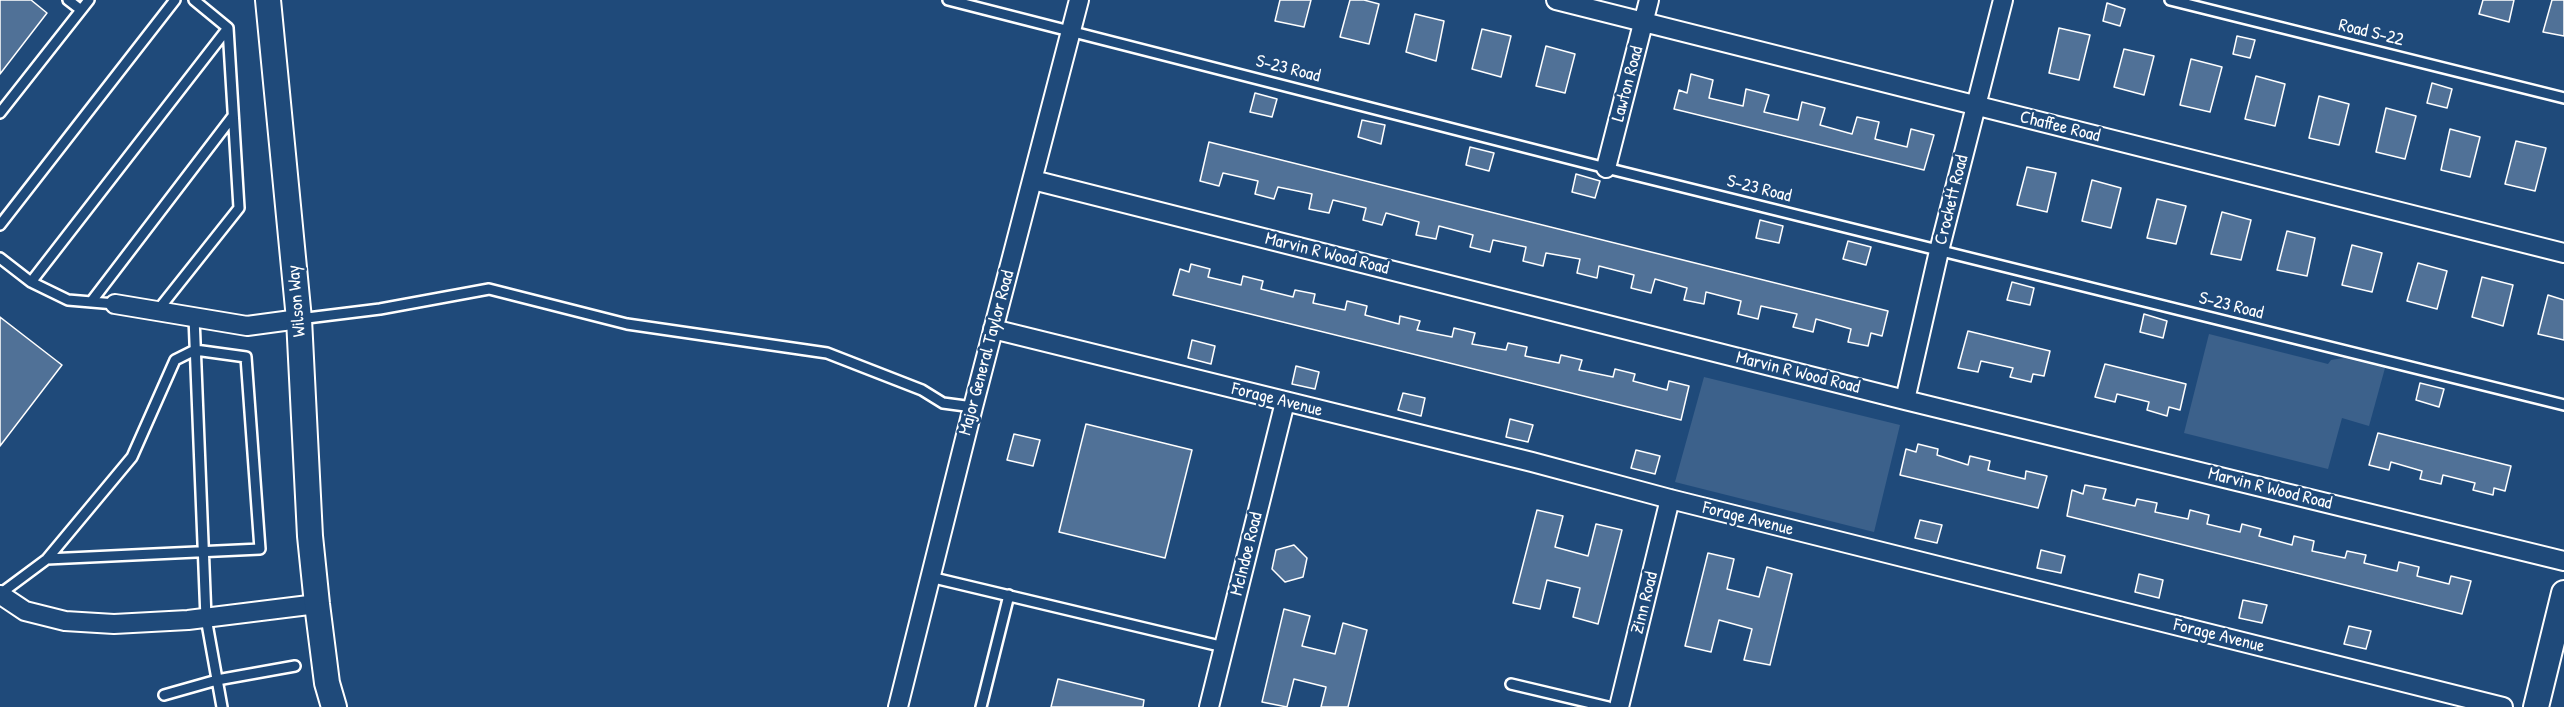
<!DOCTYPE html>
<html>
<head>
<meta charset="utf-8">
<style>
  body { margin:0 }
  canvas { display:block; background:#1f4a7a }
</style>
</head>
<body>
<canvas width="2564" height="707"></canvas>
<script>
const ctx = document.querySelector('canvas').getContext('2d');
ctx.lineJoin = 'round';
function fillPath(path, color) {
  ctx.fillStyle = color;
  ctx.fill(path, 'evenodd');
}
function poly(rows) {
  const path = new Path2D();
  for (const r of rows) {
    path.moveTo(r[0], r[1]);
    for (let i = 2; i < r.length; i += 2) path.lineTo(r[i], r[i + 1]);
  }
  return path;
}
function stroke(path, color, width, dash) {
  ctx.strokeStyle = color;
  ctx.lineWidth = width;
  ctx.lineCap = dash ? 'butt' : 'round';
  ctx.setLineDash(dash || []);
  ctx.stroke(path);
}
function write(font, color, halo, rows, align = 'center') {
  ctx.font = font + ' "Patrick Hand",sans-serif';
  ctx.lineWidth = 5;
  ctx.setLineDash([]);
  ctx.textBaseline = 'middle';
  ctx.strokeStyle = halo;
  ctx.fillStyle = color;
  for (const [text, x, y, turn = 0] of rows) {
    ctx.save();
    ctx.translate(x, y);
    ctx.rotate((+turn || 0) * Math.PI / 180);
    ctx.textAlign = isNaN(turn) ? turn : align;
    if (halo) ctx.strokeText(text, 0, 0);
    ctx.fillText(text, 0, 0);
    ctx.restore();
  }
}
fillPath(poly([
  [2209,334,2328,364,2331,360,2344,358,2385,368,2369,426,2342,418,2328,469,2184,433],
  [1704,377,1900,425,1874,532,1675,482]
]), '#3c618b');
const building = poly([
  [0,0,31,0,47,13,0,74,0,0],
  [1280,0,1311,0,1304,27,1275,21,1280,0],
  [1350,0,1364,0,1379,4,1369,44,1340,37,1350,0],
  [2483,0,2514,0,2509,22,2479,14,2483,0],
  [2552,0,2564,0,2564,36,2543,32,2552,0],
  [2107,3,2125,9,2120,26,2103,21,2107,3],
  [1415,14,1444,21,1436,61,1406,52,1415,14],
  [2059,28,2090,35,2079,80,2049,73,2059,28],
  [1482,29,1511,36,1501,77,1472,69,1482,29],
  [2237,36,2255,40,2250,58,2233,54,2237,36],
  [1546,46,1575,54,1565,93,1536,86,1546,46],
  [2124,49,2154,56,2144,95,2114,87,2124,49],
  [2191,59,2222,67,2210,112,2180,105,2191,59],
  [1691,74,1713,80,1709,98,1743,106,1746,89,1769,95,1764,112,1798,120,1802,102,1825,108,1820,125,1852,134,1857,117,1879,122,1875,139,1907,147,1911,129,1934,135,1924,170,1674,109,1679,90,1687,93,1691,74],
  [2256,76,2285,84,2275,126,2245,119,2256,76],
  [2432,83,2452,89,2447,108,2427,103,2432,83],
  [1255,93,1277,99,1272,117,1250,112,1255,93],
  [2319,96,2349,104,2339,145,2309,138,2319,96],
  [2386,108,2416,116,2405,159,2376,152,2386,108],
  [1362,120,1385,125,1381,144,1358,137,1362,120],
  [2450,129,2480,137,2470,177,2441,170,2450,129],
  [2516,141,2546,148,2535,191,2505,184,2516,141],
  [1209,142,1888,311,1882,336,1871,333,1868,346,1848,342,1851,329,1816,319,1813,332,1793,327,1797,314,1761,306,1758,319,1738,314,1741,301,1706,292,1704,304,1684,300,1687,288,1655,279,1651,293,1631,288,1634,275,1599,266,1597,278,1577,273,1580,259,1546,253,1543,266,1523,261,1526,247,1493,240,1490,252,1470,247,1473,235,1439,226,1436,239,1416,235,1419,222,1386,213,1382,225,1363,220,1366,208,1333,200,1329,213,1309,209,1312,194,1278,187,1274,199,1255,194,1258,181,1223,173,1219,186,1200,181,1209,142],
  [1470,147,1494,153,1489,171,1466,165,1470,147],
  [2027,167,2056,173,2047,212,2017,205,2027,167],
  [1576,174,1600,181,1595,198,1572,192,1576,174],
  [2092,180,2121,188,2111,228,2082,221,2092,180],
  [2157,199,2186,206,2176,244,2147,238,2157,199],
  [2222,212,2251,220,2241,260,2211,254,2222,212],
  [1760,220,1783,226,1779,243,1756,238,1760,220],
  [2287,231,2315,238,2307,276,2277,270,2287,231],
  [1848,241,1871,247,1866,265,1843,259,1848,241],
  [2352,245,2382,253,2372,292,2342,285,2352,245],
  [2418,263,2447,271,2437,309,2407,301,2418,263],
  [1191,264,1210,269,1208,277,1241,285,1243,276,1263,281,1261,289,1293,297,1295,290,1315,294,1313,303,1345,310,1347,301,1367,306,1365,315,1399,324,1400,316,1420,321,1417,330,1452,337,1454,328,1475,333,1472,344,1506,350,1508,343,1527,347,1525,356,1559,363,1561,355,1582,360,1579,370,1613,377,1615,369,1635,374,1633,381,1667,390,1669,381,1689,386,1681,420,1173,295,1180,269,1189,272,1191,264],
  [2482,277,2513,285,2503,326,2472,317,2482,277],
  [2012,282,2034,288,2030,305,2007,300,2012,282],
  [2548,295,2564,300,2564,340,2538,334,2548,295],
  [2144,314,2167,321,2163,338,2140,332,2144,314],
  [0,317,62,365,0,446,0,317],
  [1968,331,2050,351,2044,376,2033,374,2031,382,2010,377,2013,368,1981,361,1978,372,1958,368,1968,331],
  [1192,340,1215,346,1211,364,1188,358,1192,340],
  [2105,364,2186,384,2180,410,2169,407,2167,416,2147,410,2149,402,2117,394,2115,402,2095,397,2105,364],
  [1296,366,1319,372,1315,389,1292,384,1296,366],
  [2420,383,2444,389,2439,407,2416,400,2420,383],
  [1403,393,1425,398,1421,416,1398,410,1403,393],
  [1510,419,1533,425,1528,442,1506,437,1510,419],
  [1086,424,1192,450,1165,558,1059,532,1086,424],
  [2378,433,2511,466,2505,491,2494,488,2493,495,2473,490,2475,483,2443,475,2441,484,2420,479,2422,471,2391,462,2389,470,2369,465,2378,433],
  [1014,434,1040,440,1033,466,1007,460,1014,434],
  [1918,444,1938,449,1937,455,1968,465,1970,456,1990,461,1988,470,2025,479,2026,471,2047,476,2038,508,1900,475,1906,449,1916,452,1918,444],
  [1636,450,1660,456,1655,474,1631,468,1636,450],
  [2085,485,2106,489,2103,499,2135,506,2137,499,2157,503,2155,512,2188,519,2190,510,2209,515,2207,524,2240,532,2242,524,2261,529,2259,536,2292,545,2294,536,2314,541,2312,551,2345,558,2347,551,2366,555,2364,563,2397,571,2399,562,2419,567,2417,576,2449,584,2451,576,2471,581,2462,614,2067,516,2072,490,2083,494,2085,485],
  [1537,510,1563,516,1555,547,1588,556,1596,524,1622,530,1598,624,1573,617,1580,588,1547,580,1540,609,1513,603,1537,510],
  [1920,520,1942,525,1937,543,1915,538,1920,520],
  [1294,545,1307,558,1303,577,1285,582,1272,569,1276,550,1294,545],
  [2041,550,2065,556,2061,573,2037,568,2041,550],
  [1708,553,1734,559,1727,589,1759,597,1767,567,1792,574,1770,665,1744,660,1752,629,1719,620,1711,652,1685,646,1708,553],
  [2139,574,2163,580,2159,598,2135,592,2139,574],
  [2243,600,2267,605,2262,623,2239,618,2243,600],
  [1284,609,1310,616,1302,646,1335,654,1343,623,1367,630,1348,707,1321,707,1326,687,1294,679,1287,707,1262,702,1284,609],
  [2349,626,2371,631,2366,649,2344,644,2349,626],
  [1058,679,1144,700,1143,707,1051,707,1058,679]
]);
fillPath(building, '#507197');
stroke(building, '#fff', 1.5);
const lane = poly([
  [68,0,81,10],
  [948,0,1606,168,2564,405],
  [2170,0,2564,98],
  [0,113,89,0],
  [0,225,175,0],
  [0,258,31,282,68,300,115,304],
  [31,282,228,28],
  [91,302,233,116],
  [158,310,239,208,228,28,194,0],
  [194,317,206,618,222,707],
  [299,319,380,309,489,289,627,324,827,353,922,390,943,403,973,407],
  [930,577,1224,647],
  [0,594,47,559,132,457,175,360,195,350,246,357,260,549,47,559],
  [1511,684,1608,707],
  [164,695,217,680,295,666],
  [981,707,1009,595]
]);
const street = poly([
  [1556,0,2564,253],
  [1606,168,1649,0],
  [1033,180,1905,400,2564,561],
  [115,304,247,326,299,319],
  [993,329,1532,462,1670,499,2503,707],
  [1905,400,1939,251,2003,0],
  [0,596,1,595,25,611,65,621,114,624,188,620,317,604],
  [898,707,973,407,1079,0],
  [1209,707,1285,402],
  [1619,707,1670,499]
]);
const secondary = poly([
  [268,0,299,319,310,536,317,604,327,683,334,707],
  [2536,707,2564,593]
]);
stroke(lane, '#fff', 14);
stroke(street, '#fff', 22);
stroke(secondary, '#fff', 28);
stroke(lane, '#1f4a7a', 9);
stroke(street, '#1f4a7a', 18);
stroke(secondary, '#1f4a7a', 24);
write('18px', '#fff', '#1f4a7a', [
  ["Road S-22",2371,33,14],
  ["S-23 Road",1288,69,14],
  ["Lawton Road",1628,84,-75],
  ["Chaffee Road",2060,127,14],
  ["S-23 Road",1759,189,14],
  ["Crockett Road",1952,200,-76],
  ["Marvin R Wood Road",1327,254,14],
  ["Wilson Way",297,301,-95],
  ["S-23 Road",2231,306,14],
  ["Major General Taylor Road",987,353,-75],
  ["Marvin R Wood Road",1798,373,14],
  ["Forage Avenue",1277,400,14],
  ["Marvin R Wood Road",2270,489,14],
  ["Forage Avenue",1748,519,14],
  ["McIndoe Road",1247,554,-76],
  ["Zinn Road",1645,603,-76],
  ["Forage Avenue",2219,636,14]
]);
</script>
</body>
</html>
